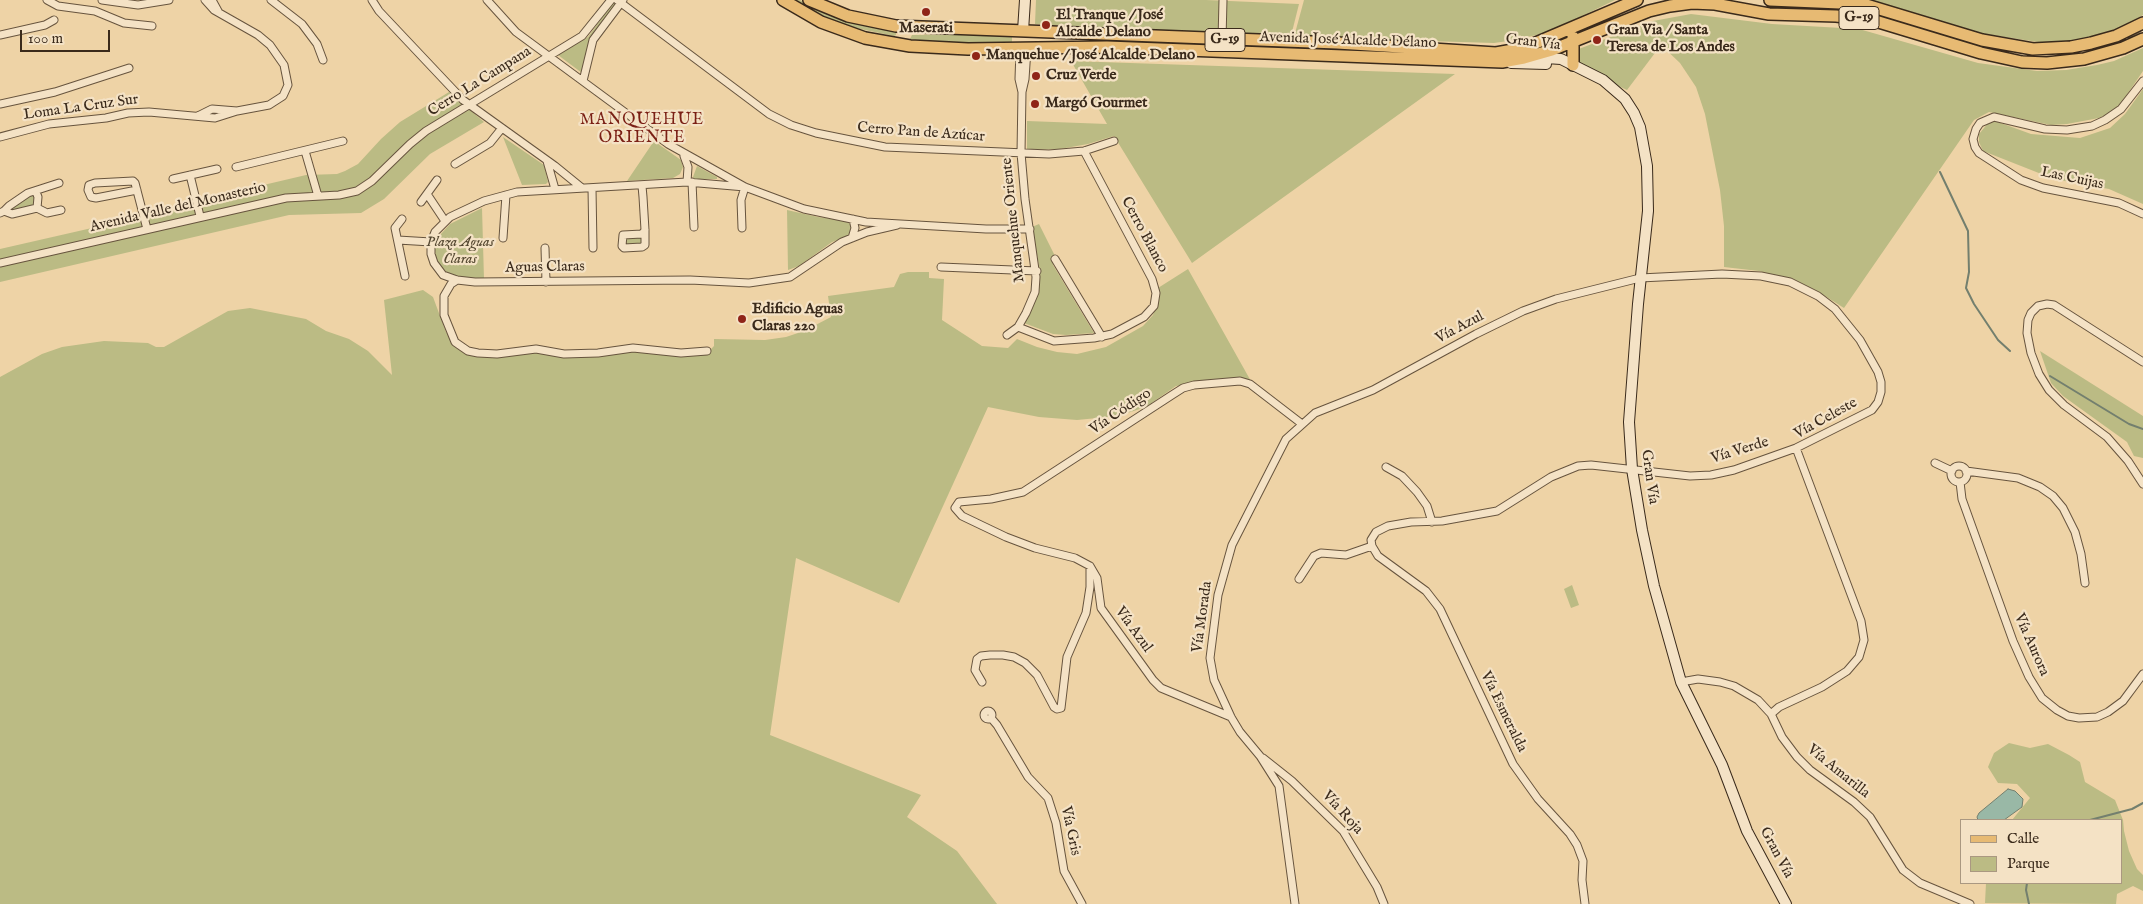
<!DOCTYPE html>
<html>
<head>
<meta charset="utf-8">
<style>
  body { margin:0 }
  #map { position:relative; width:2143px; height:904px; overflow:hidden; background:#eed3a6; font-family:"IM FELL English",serif }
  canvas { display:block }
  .legend { position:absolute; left:1960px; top:819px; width:162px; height:65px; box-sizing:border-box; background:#f4e2c5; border:1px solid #aa9881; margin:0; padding:6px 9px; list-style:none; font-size:15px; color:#3a2a1b }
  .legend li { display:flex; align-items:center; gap:10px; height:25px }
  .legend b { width:25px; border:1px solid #aa9881 }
  .scale { position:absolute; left:20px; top:30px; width:90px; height:22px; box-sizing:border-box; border:2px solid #3a2a1b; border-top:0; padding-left:6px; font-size:15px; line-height:18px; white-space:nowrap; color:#3a2a1b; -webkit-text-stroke:4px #f4e2c5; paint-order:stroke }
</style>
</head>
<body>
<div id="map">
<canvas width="2143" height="904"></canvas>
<ul class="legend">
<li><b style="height:6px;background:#e7ba73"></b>Calle</li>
<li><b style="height:14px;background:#bbbb84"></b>Parque</li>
</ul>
<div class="scale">100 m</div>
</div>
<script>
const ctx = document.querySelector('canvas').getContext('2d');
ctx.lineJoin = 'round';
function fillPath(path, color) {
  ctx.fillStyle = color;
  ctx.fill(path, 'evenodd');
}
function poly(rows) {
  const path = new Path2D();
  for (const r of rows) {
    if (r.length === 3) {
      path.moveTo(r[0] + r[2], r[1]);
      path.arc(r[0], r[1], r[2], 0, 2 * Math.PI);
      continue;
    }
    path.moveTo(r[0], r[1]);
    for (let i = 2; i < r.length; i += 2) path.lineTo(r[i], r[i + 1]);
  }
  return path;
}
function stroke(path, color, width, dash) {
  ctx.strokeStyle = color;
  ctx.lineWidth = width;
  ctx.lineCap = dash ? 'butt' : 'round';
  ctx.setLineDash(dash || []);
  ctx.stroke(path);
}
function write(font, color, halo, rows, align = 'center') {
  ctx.font = font + ' "IM FELL English",serif';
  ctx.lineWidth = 4.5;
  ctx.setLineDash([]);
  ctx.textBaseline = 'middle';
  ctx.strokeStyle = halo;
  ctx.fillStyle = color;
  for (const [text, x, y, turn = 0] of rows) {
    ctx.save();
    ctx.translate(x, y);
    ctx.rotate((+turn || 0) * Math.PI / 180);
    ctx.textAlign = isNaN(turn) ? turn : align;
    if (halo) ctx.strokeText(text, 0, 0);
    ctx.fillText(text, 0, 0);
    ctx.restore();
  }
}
fillPath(poly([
  [615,0,619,0,590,38,582,73,558,55,588,37],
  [793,0,800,0,811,6,896,32,896,35,894,36,841,25],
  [1036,0,1206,0,1299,4,1291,36,1150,31,1035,24],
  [1304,0,1615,0,1549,32,1515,40,1494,43,1294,37],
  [1860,0,2143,0,2143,15,2122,28,2085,39,2066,42,2038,42,1985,34],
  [1691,14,1772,24,1859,29,1978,63,2037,71,2066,70,2097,65,2114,61,2143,48,2143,71,2122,102,2112,112,2099,118,2067,124,2051,125,1989,112,1974,120,1844,308,1825,296,1793,280,1759,271,1724,267,1724,226,1720,190,1705,114,1696,87,1680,63,1661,45,1627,90,1575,66,1576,50,1653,21],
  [968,34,1012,36,1012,43,949,43,910,39,912,35],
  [1071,61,1455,74,1192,263,1114,136,1088,144,1060,149,1027,150,1027,121,1107,124],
  [2143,89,2143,204,2109,189,2054,179,1983,151,1979,142,1979,134,1989,122,1998,122,2031,134,2080,138,2110,128,2125,114],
  [449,92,484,122,430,154,384,199,361,213,289,215,0,282,0,249,162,212,255,187,306,175,337,174,345,171,358,164,381,139,400,122],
  [503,137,544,165,548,182,546,184,522,185],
  [654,141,681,160,683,167,680,174,673,178,627,181],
  [697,166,717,177,717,179,694,179,693,177],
  [28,195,36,195,35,206,11,212,9,210,10,207],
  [482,208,484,279,460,278,449,274,436,262,435,249,441,234,450,224],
  [787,210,818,217,848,221,852,227,852,235,832,242,799,266,788,270],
  [1039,224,1054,254,1053,265,1094,333,1066,335,1053,334,1024,323,1030,313,1038,292,1040,271,1032,227],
  [642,236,643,244,625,246,625,237],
  [1188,269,1252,383,1236,380,1176,386,1146,407,1118,416,1077,420,1039,417,988,407,899,603,796,558,770,735,921,795,907,817,957,851,997,904,0,904,0,377,42,354,62,347,104,341,148,343,156,347,164,347,228,311,250,308,306,319,326,331,349,339,368,351,392,375,384,300,423,290,433,297,446,332,453,343,463,352,475,356,537,350,558,355,633,350,707,353,714,346,714,339,765,340,786,337,804,331,831,317,828,296,894,287,900,274,908,272,929,272,929,278,944,279,942,320,982,346,1008,348,1017,339,1037,347,1057,352,1077,354,1106,347,1143,326,1153,315,1158,300,1158,288],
  [2040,351,2143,416,2143,458,2134,456,2127,442,2063,396,2051,383],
  [1572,585,1579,605,1571,608,1564,589],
  [2009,743,2030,748,2048,744,2069,755,2080,762,2085,782,2115,800,2123,820,2124,831,2129,851,2137,869,2143,875,2143,891,2133,886,2117,894,2116,904,1985,903,1986,883,2122,883,2122,820,2012,820,2030,798,2017,784,1998,783,1988,767,1994,753]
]), '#bbbb84');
const water = poly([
  [2008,789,2015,791,2023,799,2022,807,2004,820,1978,820,1977,817,1979,813,2008,789]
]);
fillPath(water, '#99b8a6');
stroke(water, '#737f6e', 1);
stroke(poly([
  [1940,172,1968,231,1969,272,1966,288,1974,304,1998,340,2010,351],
  [2050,376,2129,424,2143,429],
  [2090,820,2132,809,2143,803],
  [2027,883,2026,890,2029,904]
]), '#737f6e', 2);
const street = poly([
  [47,0,58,6,95,11,124,23,152,26],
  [102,0,138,5,169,0],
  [212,0,218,11],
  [271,0,302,24,317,44,323,60],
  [372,0,379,11,463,100,555,166,582,188],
  [487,0,516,32,668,144,745,187,804,209,866,222,986,229,1030,229],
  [617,0,769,114,791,125,816,133,885,147,1049,154,1084,151,1114,141],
  [0,35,45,25,54,20],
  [1222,40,1223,0],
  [1020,49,1019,79,1022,92],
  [583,81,593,40,623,0],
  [2143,81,2121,109,2105,120,2092,126,2067,130,2045,129,1994,117,1980,123,1976,129,1973,139,1975,147,1979,153,2021,180,2043,188,2119,203,2143,214],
  [0,104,55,92,129,68],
  [198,116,212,109,237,111,269,105,283,96,288,85,284,65,270,45,258,35,214,10,205,0],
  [0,137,49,124,106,118,128,113,149,112,215,118,237,111],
  [305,151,318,196],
  [684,156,688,167,687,182],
  [547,161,555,189],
  [455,164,490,143,502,128],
  [236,167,343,141],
  [190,175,200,216],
  [173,179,217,169],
  [692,182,694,227],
  [642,186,643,197,645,230,645,245,642,247,624,248,622,246,623,235,642,234,645,230],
  [745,187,687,182,517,192,484,201,450,217,435,232,431,242,431,254,434,263,443,275,457,280,475,282,690,280,749,283,790,277,842,242,867,232,897,225],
  [592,188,593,248],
  [137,190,96,198,91,197,88,190,89,185,95,183,133,181,135,183,147,229],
  [427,194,445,221],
  [421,202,437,180],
  [37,208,47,213,61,210],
  [4,211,9,206,28,193,59,183],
  [0,213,4,211,12,214,37,208,38,197,36,192],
  [402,219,395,228,405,276],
  [742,228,741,200,745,187],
  [503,238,506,195],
  [852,238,855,228,853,219],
  [398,240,431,242],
  [545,248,546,282],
  [1055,259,1102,337],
  [0,263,286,198,339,195,357,191,372,181,410,144,426,131,582,36,611,0],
  [941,267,1037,271],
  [457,280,451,284,444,296,444,315,455,342,468,351,478,353,497,354,536,349,564,354,598,353,633,348,681,353,707,351],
  [1018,327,1054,341,1094,338,1112,334,1144,317,1154,306,1156,293,1152,279,1084,151],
  [1007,335,1018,327,1026,313,1035,292,1036,277,1025,199,1021,153,1022,92,1025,79,1027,49],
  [2143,362,2054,305,2047,304,2038,306,2031,313,2028,320,2027,333,2031,353,2039,374,2049,390,2064,405,2107,437,2128,461,2143,484],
  [1935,463,1952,471],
  [1959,474,8],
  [1386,467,1402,476,1417,492,1427,506,1432,522],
  [1966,471,2018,478,2040,487,2053,496,2063,508,2075,532,2081,554,2085,583],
  [1960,482,1962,499,2013,641,2029,677,2042,698,2057,710,2068,716,2079,718,2097,717,2108,712,2123,701,2143,674],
  [1299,579,1314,556,1321,553,1346,555,1372,546],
  [982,682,975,670,977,659,981,656,990,655,1003,655,1014,657,1025,663,1037,675,1054,707,1057,709,1061,708,1067,657,1086,613,1090,587,1090,566],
  [1681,682,1698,679,1720,682,1734,686,1758,700,1771,714,1782,737,1797,757,1810,770,1854,802,1870,817,1903,870,1920,883,1970,904],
  [988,715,4],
  [1771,714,1779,707,1822,687,1847,671,1859,657,1864,640,1861,621,1796,448],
  [1231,717,1161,688,1153,680,1101,608,1097,578,1090,566,1075,558,1035,548,1006,537,962,516,955,508,959,502,991,499,1023,492,1172,395,1183,388,1194,385,1240,381,1250,384,1302,424],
  [991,718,997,725,1028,777,1048,798,1056,823,1064,871,1082,904],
  [1263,758,1292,781,1343,831,1377,887,1384,904],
  [1295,904,1279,786,1260,756,1240,732,1231,717,1214,680,1210,658,1218,595,1232,545,1286,439,1315,413,1373,390,1476,334,1523,311,1556,299,1640,278,1722,274,1761,276,1790,282,1818,296,1835,309,1860,340,1878,372,1881,382,1881,392,1878,402,1872,410,1796,448,1734,470,1711,475,1690,476,1591,465,1578,466,1551,477,1497,511,1442,521,1411,522,1388,526,1376,532,1371,540,1372,546,1378,556,1426,591,1440,609,1513,764,1538,799,1570,834,1577,845,1583,861,1582,880,1585,904]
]);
const secondary = poly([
  [1023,31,1025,0],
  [1531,57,1561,59,1603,80,1625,99,1634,113,1640,127,1647,166,1648,211,1638,304,1629,422,1632,469,1642,530,1654,586,1681,682,1722,765,1747,831,1786,904],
  [1511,63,1546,64]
]);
const primary = poly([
  [783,0,821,22,865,38,910,46,968,49,1107,47,1502,62,1524,58,1552,50,1649,11,1670,6,1692,3,1715,4,1769,14,1836,16,1872,20,1981,53,2022,62,2047,63,2084,59,2123,48,2143,39],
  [809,0,848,16,896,26,1337,43,1496,53,1524,48,1637,0],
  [1770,0,1863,4,1982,40,2033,49,2071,47,2091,43,2116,36,2143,23],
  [1573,37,1573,65]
]);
stroke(street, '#67543e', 9);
stroke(secondary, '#3a2a1b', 12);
stroke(primary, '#3a2a1b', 14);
stroke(street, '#f4e2c5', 7);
stroke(secondary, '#f4e2c5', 10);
stroke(primary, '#e7ba73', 11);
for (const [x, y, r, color] of [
  [926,12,5,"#8f2418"],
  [1046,25,5,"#8f2418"],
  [1597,40,5,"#8f2418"],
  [976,56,5,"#8f2418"],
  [1036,76,5,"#8f2418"],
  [1035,104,5,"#8f2418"],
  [742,319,5,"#8f2418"]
]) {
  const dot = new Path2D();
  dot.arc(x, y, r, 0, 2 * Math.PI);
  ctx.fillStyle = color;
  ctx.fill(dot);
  stroke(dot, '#f4e2c5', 2);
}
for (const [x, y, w] of [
  [1859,18,40],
  [1225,40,40]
]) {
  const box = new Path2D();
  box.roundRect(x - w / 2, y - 11.5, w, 23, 4);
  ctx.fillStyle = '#f4e2c5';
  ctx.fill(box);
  stroke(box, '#3a2a1b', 1);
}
write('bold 14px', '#3a2a1b', null, [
  ["G-19",1859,18],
  ["G-19",1225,40]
]);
write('bold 15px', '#3a2a1b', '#f4e2c5', [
  ["El Tranque / José",1056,16],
  ["Alcalde Delano",1056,33],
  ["Maserati",926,29,"center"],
  ["Gran Via / Santa",1607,31],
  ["Teresa de Los Andes",1607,48],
  ["Manquehue / José Alcalde Delano",986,56],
  ["Cruz Verde",1046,76],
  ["Margó Gourmet",1045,104],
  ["Edificio Aguas",752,310],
  ["Claras 220",752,327]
], 'left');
write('15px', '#3a2a1b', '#f4e2c5', [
  ["Avenida José Alcalde Délano",1348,41,2],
  ["Gran Vía",1533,43,7],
  ["Cerro La Campana",480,82,-32],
  ["Loma La Cruz Sur",81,108,-8],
  ["Cerro Pan de Azúcar",921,133,4],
  ["Las Cuijas",2072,179,12],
  ["Avenida Valle del Monasterio",178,208,-13],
  ["Manquehue Oriente",1014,220,-96],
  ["Cerro Blanco",1144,235,62],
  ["Aguas Claras",545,268,-1],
  ["Vía Azul",1460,328,-28],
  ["Vía Código",1121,412,-34],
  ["Vía Celeste",1826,419,-29],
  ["Vía Verde",1740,451,-17],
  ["Gran Vía",1649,477,82],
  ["Vía Morada",1203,617,-82],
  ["Vía Azul",1133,630,54],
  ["Vía Aurora",2031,645,66],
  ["Vía Esmeralda",1503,712,64],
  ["Vía Amarilla",1838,772,39],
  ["Vía Roja",1342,813,48],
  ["Vía Gris",1070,831,78],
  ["Gran Vía",1776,853,62]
]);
write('italic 15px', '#544730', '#f4e2c5', [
  ["Plaza Aguas",460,243],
  ["Claras",460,260]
]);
ctx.letterSpacing = '1px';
write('16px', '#7a1f14', '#f4e2c5', [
  ["MANQUEHUE",642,121],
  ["ORIENTE",642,139]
]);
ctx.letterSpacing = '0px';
</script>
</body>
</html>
